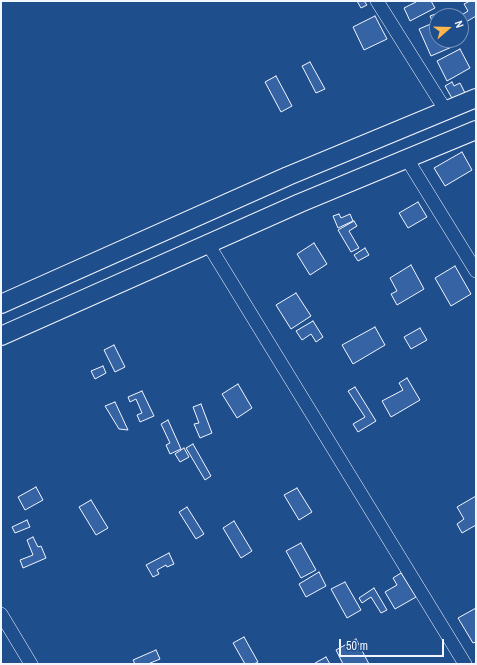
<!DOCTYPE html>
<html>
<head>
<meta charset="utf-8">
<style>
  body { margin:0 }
  #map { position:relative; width:477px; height:665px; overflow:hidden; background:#1f4e8c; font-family:"Archivo Narrow",sans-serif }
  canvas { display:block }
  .frame { position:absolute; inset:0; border:2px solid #f2f6ff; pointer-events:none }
  .north { position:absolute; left:429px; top:8px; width:40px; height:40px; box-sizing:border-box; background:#1f4e8c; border:1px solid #7391ba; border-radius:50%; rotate:70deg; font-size:11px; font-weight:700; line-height:16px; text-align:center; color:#f2f6ff }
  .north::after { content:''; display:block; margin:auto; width:14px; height:18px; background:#ffb74d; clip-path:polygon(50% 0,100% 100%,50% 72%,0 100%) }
  .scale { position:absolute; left:339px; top:639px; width:105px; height:18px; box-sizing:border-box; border:2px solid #f2f6ff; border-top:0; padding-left:5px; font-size:12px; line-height:14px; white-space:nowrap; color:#f2f6ff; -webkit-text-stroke:3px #1f4e8c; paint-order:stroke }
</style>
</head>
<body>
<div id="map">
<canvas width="477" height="665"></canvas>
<div class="frame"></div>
<div class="north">N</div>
<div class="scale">50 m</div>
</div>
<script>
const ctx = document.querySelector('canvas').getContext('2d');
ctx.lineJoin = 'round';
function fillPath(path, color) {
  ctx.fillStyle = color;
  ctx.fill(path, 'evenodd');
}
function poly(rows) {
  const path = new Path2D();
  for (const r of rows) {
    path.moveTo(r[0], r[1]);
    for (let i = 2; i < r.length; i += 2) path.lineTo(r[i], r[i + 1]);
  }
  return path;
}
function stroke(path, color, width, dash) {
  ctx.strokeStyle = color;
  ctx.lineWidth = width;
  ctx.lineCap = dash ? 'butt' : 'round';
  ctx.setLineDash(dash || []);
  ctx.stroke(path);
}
const building = poly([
  [357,1,364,1,367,5,361,8,357,1],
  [415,1,431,1,435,8,410,21,404,8,416,2,415,1],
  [470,1,476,1,476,16,461,25,461,16,460,16,468,11,464,4,470,1],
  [441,12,442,16,437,16,437,40,452,40,454,46,431,56,419,29,433,23,430,16,441,12],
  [375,16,387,39,364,50,353,27,375,16],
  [460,49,470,68,447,81,437,61,460,49],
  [310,62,325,89,316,93,302,66,310,62],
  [276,76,292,106,281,112,265,82,276,76],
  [452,82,454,86,460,83,465,93,453,100,445,86,452,82],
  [462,152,472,170,445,186,434,168,462,152],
  [418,202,427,217,408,228,399,213,418,202],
  [339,214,341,218,350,214,353,221,338,228,333,216,339,214],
  [354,221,357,226,349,231,359,248,351,252,338,230,354,221],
  [314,243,327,264,310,275,297,254,314,243],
  [365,248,369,255,358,261,354,255,365,248],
  [411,265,424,289,397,305,391,294,397,291,390,278,411,265],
  [455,266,471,294,451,306,435,278,455,266],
  [296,293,311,316,291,329,276,305,296,293],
  [313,321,323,337,316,342,311,334,302,340,296,331,313,321],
  [375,327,385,345,353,364,342,345,375,327],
  [420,328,427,340,411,349,404,337,420,328],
  [114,345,125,367,115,372,104,350,114,345],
  [103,366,106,373,95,379,91,371,103,366],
  [407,378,420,400,391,417,382,401,403,390,399,383,407,378],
  [238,384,252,408,237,418,222,394,238,384],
  [355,387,376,421,358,432,353,424,365,417,348,391,355,387],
  [142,391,154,416,140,422,137,415,142,413,136,399,130,402,128,397,142,391],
  [115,402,128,430,119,429,105,406,115,402],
  [201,404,212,433,200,438,194,424,199,423,193,407,201,404],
  [168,420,181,449,170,454,166,445,170,443,161,424,168,420],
  [193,444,211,476,205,480,186,448,193,444],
  [184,448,189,457,180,462,175,454,184,448],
  [36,487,43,500,25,510,18,497,36,487],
  [297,488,312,512,299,520,284,495,297,488],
  [476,496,476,525,462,533,457,524,464,519,457,507,476,496],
  [91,500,108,528,96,535,79,507,91,500],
  [187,507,204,534,196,539,179,512,187,507],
  [27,520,30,527,15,533,12,527,27,520],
  [234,521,252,551,241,558,223,528,234,521],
  [33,537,38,547,41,546,46,558,23,568,20,560,33,555,27,540,33,537],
  [301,543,316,570,301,578,286,551,301,543],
  [169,553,174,564,167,567,166,565,157,570,159,574,153,577,146,565,169,553],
  [319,572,326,586,306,597,299,584,319,572],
  [401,573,416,597,395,609,385,592,397,585,393,578,401,573],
  [345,582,361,610,347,618,331,589,345,582],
  [374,588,387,610,381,613,371,597,362,603,359,598,374,588],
  [476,608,476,642,473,643,458,618,476,608],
  [244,637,258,662,254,664,245,664,233,643,244,637],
  [356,639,369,664,343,664,336,650,356,639],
  [156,650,160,659,148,664,135,664,133,660,156,650],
  [326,657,330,664,315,664,315,663,326,657]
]);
fillPath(building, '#3563a3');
stroke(building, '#f2f6ff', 1);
const minor = poly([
  [377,1,446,111],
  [407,159,476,271],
  [208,244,465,664],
  [1,614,31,664]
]);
const secondary = poly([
  [1,304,288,176,476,98],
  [1,336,300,203,476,130]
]);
stroke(minor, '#f2f6ff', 14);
stroke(secondary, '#f2f6ff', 20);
stroke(minor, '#1f4e8c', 13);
stroke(secondary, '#1f4e8c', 18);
</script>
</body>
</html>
